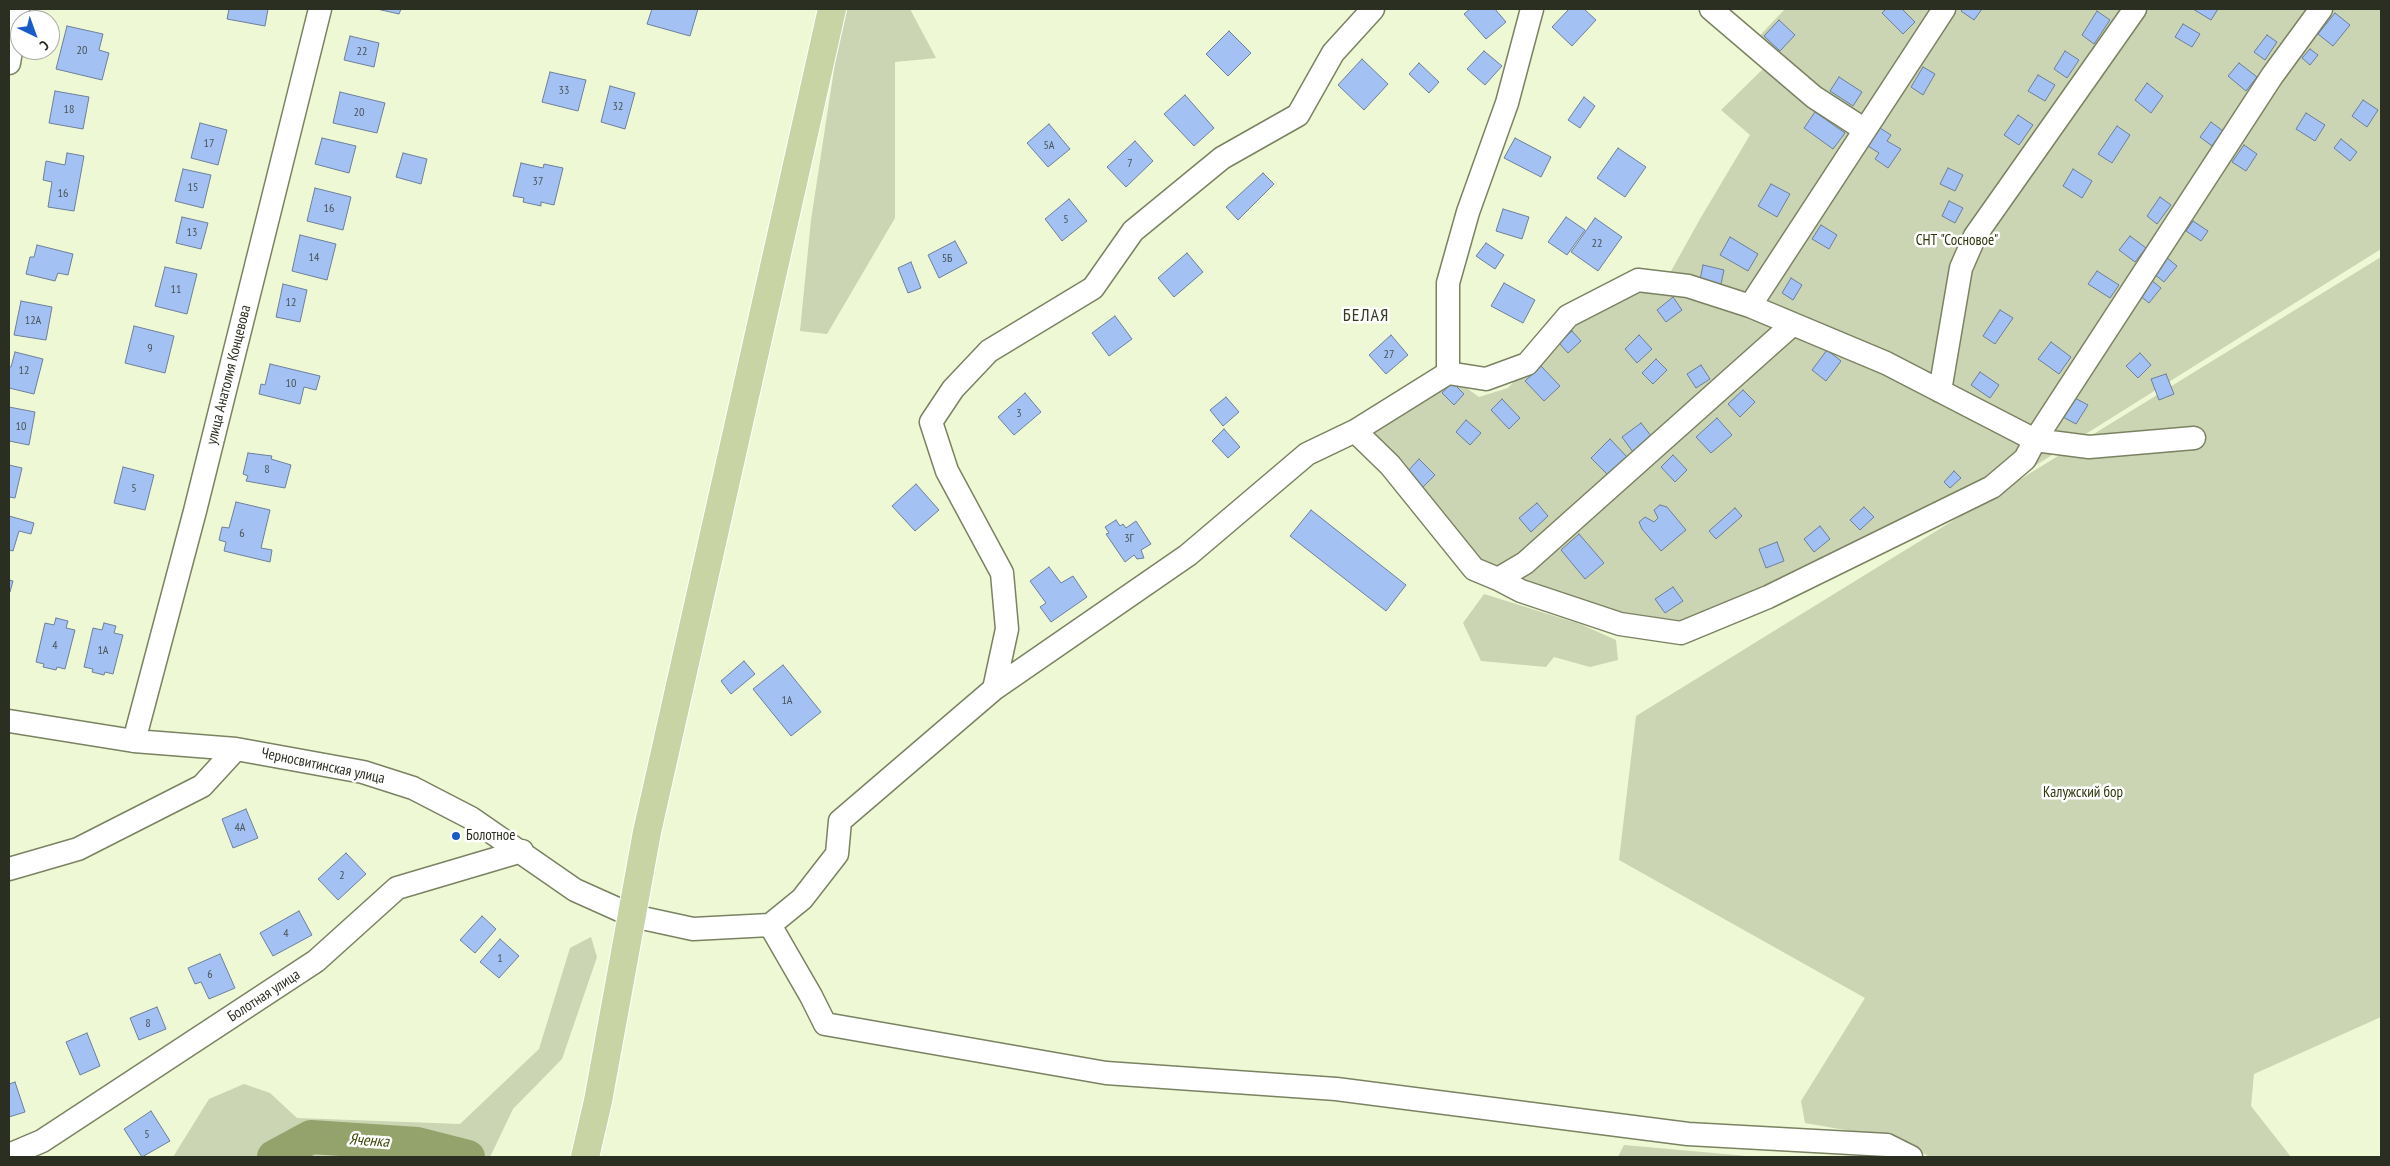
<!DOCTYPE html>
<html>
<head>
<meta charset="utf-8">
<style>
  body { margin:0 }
  #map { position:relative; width:2390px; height:1166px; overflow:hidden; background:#eef8d4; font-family:"PT Sans Narrow",sans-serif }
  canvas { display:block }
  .frame { position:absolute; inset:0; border:10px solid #2b2f21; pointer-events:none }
  .north { position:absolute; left:10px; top:10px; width:50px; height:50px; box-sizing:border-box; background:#fff; border:1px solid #aaaca6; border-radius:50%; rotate:138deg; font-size:14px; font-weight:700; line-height:20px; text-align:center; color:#2b2f21 }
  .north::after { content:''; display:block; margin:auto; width:18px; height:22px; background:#185cc7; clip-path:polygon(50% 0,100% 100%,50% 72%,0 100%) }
</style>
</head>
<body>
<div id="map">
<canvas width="2390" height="1166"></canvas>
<div class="frame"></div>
<div class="north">С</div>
</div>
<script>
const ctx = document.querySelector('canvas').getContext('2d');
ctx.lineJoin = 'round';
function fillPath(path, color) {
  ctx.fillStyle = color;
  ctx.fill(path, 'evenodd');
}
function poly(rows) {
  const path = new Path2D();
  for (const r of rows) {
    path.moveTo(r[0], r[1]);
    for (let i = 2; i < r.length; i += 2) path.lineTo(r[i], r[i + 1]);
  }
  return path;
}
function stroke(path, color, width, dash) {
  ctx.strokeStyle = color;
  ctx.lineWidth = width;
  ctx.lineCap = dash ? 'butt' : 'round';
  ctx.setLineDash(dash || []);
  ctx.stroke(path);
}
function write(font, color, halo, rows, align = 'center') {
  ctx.font = font + ' "PT Sans Narrow",sans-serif';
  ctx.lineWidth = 5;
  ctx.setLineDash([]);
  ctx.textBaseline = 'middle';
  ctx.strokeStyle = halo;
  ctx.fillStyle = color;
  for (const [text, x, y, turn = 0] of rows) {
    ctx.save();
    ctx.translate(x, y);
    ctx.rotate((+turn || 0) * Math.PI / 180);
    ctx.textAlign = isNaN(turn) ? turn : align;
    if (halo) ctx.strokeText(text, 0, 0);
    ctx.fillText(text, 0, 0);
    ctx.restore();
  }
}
fillPath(poly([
  [846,9,910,9,936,58,895,62,895,218,827,334,800,331,811,220,839,37],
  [1785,9,2381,9,2381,249,2025,472,1662,638,1498,588,1368,434,1454,379,1479,397,1508,388,1569,321,1665,282,1700,219,1750,135,1721,110,1766,66,1748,48],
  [2381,257,2381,1017,2254,1074,2251,1106,2291,1157,1930,1157,1897,1139,1805,1123,1801,1101,1865,998,1619,860,1636,716],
  [1484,594,1580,624,1616,640,1618,660,1590,667,1554,657,1546,667,1481,661,1463,623],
  [591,937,597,957,562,1059,513,1109,490,1157,173,1157,209,1099,244,1084,270,1093,297,1118,460,1124,539,1049,570,948],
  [1624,1145,1758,1157,1759,1157,1618,1157]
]), '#cbd4b3');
stroke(poly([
  [274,1157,311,1137,417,1144,468,1157]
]), '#94a26b', 34);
const building = poly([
  [229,9,268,9,265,26,227,19,229,9],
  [377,9,401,9,399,14,377,9],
  [652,9,698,9,690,36,647,24,652,9],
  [1470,9,1495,9,1506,22,1486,39,1464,14,1470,9],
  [1569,9,1584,9,1596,20,1572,46,1552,27,1569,9],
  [1886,9,1902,9,1915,22,1903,34,1882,13,1886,9],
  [1963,9,1982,9,1974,20,1961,11,1963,9],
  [2193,9,2218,9,2211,20,2193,9],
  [2097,11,2110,20,2094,44,2082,35,2097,11],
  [2335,13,2350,25,2333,46,2318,34,2335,13],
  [1779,20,1795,35,1780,51,1764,36,1779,20],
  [2183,24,2200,34,2192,47,2175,37,2183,24],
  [67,26,103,34,99,50,109,53,102,80,56,69,67,26],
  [1229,31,1251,53,1228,76,1206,54,1229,31],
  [2267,35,2277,42,2265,60,2254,52,2267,35],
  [350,36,379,43,374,67,344,60,350,36],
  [2310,49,2318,55,2310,65,2302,58,2310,49],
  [1484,51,1502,66,1485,85,1467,69,1484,51],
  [2065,51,2079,60,2067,78,2054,69,2065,51],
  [1362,59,1388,84,1364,110,1338,85,1362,59],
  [1419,63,1439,82,1429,93,1409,74,1419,63],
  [2239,63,2257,77,2246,91,2228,76,2239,63],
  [1923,67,1935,74,1923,95,1911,87,1923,67],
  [550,72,586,80,578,111,542,102,550,72],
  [2038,75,2055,85,2045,101,2028,91,2038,75],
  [1839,77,1862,92,1853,106,1830,91,1839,77],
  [2147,83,2163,96,2151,113,2135,100,2147,83],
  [610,86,635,93,625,129,601,122,610,86],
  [55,91,89,97,83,129,49,123,55,91],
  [340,92,385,103,377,133,333,123,340,92],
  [1185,95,1214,128,1194,146,1164,114,1185,95],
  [1584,97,1595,106,1580,128,1568,120,1584,97],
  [2363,100,2378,110,2367,127,2352,116,2363,100],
  [1815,112,1845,133,1833,149,1804,128,1815,112],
  [2306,113,2325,125,2315,141,2296,129,2306,113],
  [2018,115,2033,125,2019,145,2004,135,2018,115],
  [2211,122,2223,131,2212,146,2200,137,2211,122],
  [200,123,227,130,218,165,191,158,200,123],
  [1049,124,1070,149,1048,167,1027,143,1049,124],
  [2117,126,2130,135,2112,163,2098,154,2117,126],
  [1880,128,1891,135,1887,141,1901,149,1888,168,1875,159,1879,153,1868,146,1880,128],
  [322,138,356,146,349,173,315,164,322,138],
  [1515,138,1551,157,1541,177,1504,158,1515,138],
  [2341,139,2357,152,2350,161,2334,148,2341,139],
  [1135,141,1153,161,1126,187,1107,167,1135,141],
  [2244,145,2257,154,2246,171,2232,162,2244,145],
  [1618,148,1646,167,1625,197,1597,178,1618,148],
  [67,153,84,156,74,211,48,207,52,182,43,180,46,161,65,165,67,153],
  [403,153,427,159,421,184,396,177,403,153],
  [521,163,543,168,544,164,563,168,554,205,541,202,541,206,523,202,524,198,513,196,521,163],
  [1948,168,1963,175,1955,191,1940,184,1948,168],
  [183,169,211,175,203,208,175,201,183,169],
  [2073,169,2092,181,2082,198,2063,186,2073,169],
  [1263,173,1274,184,1238,220,1226,207,1263,173],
  [1771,184,1790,194,1777,217,1758,206,1771,184],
  [315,188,351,197,343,230,307,221,315,188],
  [2160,197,2171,205,2157,224,2147,216,2160,197],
  [1069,199,1087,221,1062,241,1045,219,1069,199],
  [1949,201,1963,208,1955,223,1942,216,1949,201],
  [1503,209,1529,217,1522,239,1496,231,1503,209],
  [182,217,208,223,201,249,176,243,182,217],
  [1566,217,1585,230,1567,255,1548,242,1566,217],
  [1595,218,1622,237,1598,271,1571,252,1595,218],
  [2193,221,2208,231,2201,241,2186,231,2193,221],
  [1821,225,1837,235,1829,249,1812,239,1821,225],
  [300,235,336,244,327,280,292,271,300,235],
  [2130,236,2146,248,2135,262,2119,250,2130,236],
  [1730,237,1758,254,1748,271,1720,255,1730,237],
  [955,241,967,263,939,278,928,255,955,241],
  [1486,243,1504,255,1495,269,1476,256,1486,243],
  [37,245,73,254,68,275,58,273,55,281,26,274,30,257,34,257,37,245],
  [1187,253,1203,272,1174,297,1158,278,1187,253],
  [2166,257,2177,266,2164,282,2153,273,2166,257],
  [911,262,921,288,908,293,898,268,911,262],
  [1703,265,1724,270,1721,284,1700,280,1703,265],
  [165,267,197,274,187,314,155,306,165,267],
  [2097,271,2119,285,2110,298,2088,284,2097,271],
  [1791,278,1802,285,1793,300,1782,293,1791,278],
  [2151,280,2161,288,2149,303,2139,295,2151,280],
  [1504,283,1535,300,1523,323,1491,306,1504,283],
  [283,284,307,290,300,322,276,317,283,284],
  [1673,297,1682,310,1666,322,1657,310,1673,297],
  [21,301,52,307,46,340,14,335,21,301],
  [2000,310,2013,318,1995,344,1983,336,2000,310],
  [1115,316,1132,339,1109,356,1092,333,1115,316],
  [134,326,174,336,165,373,125,363,134,326],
  [1572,331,1581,341,1568,353,1559,343,1572,331],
  [1391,335,1408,355,1386,374,1369,355,1391,335],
  [1639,335,1652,349,1637,363,1625,349,1639,335],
  [2051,342,2071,357,2059,374,2038,359,2051,342],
  [1827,350,1841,361,1826,381,1812,370,1827,350],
  [15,352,43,359,34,394,9,388,9,367,11,367,15,352],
  [2140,353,2151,365,2138,378,2126,366,2140,353],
  [1656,359,1667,370,1653,384,1642,373,1656,359],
  [270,364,320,376,316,390,304,387,300,404,259,394,261,384,265,385,270,364],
  [1701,365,1710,379,1696,388,1687,374,1701,365],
  [1541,366,1560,386,1544,401,1525,381,1541,366],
  [1980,372,1999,385,1990,398,1971,385,1980,372],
  [2166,374,2174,394,2159,400,2151,379,2166,374],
  [1452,382,1464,394,1454,405,1442,393,1452,382],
  [1743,390,1755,402,1740,417,1728,404,1743,390],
  [1025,393,1041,412,1014,435,998,417,1025,393],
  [1226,397,1239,412,1223,426,1210,410,1226,397],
  [2075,398,2088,405,2076,424,2063,417,2075,398],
  [1502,399,1520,418,1509,429,1491,410,1502,399],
  [9,407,35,412,29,445,9,441,9,407],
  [1717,418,1732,435,1711,453,1696,437,1717,418],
  [1466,420,1481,433,1470,445,1456,432,1466,420],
  [1641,423,1652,437,1633,452,1622,437,1641,423],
  [1224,429,1240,447,1228,458,1212,441,1224,429],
  [1610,439,1628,458,1609,476,1591,458,1610,439],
  [248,453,272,456,271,459,291,465,285,488,246,481,248,476,243,474,248,453],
  [1673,455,1687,470,1675,482,1661,467,1673,455],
  [1419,459,1435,475,1422,488,1407,472,1419,459],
  [9,465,22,468,15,498,9,497,9,465],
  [123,467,154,475,145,510,114,503,123,467],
  [1954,471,1961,478,1950,488,1944,482,1954,471],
  [916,484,939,510,915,531,892,506,916,484],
  [236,502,270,510,261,548,272,550,270,562,224,551,226,542,219,540,222,527,229,528,236,502],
  [1537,503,1548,516,1531,532,1519,518,1537,503],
  [1660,505,1667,507,1686,530,1661,551,1642,529,1639,522,1645,517,1654,522,1658,518,1654,510,1660,505],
  [1864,507,1874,517,1860,530,1850,520,1864,507],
  [1735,508,1742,516,1716,539,1709,531,1735,508],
  [1311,510,1406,585,1386,611,1290,536,1311,510],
  [9,516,34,523,31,534,19,531,13,551,9,550,9,516],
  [1116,520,1120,526,1123,524,1126,528,1136,521,1151,544,1141,550,1144,558,1137,559,1134,555,1125,562,1106,534,1109,533,1105,527,1116,520],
  [1820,526,1830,539,1814,552,1804,539,1820,526],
  [1579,534,1604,563,1585,579,1561,550,1579,534],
  [1777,542,1784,561,1766,568,1759,549,1777,542],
  [1049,567,1061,583,1073,576,1087,597,1051,622,1040,607,1046,603,1030,581,1049,567],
  [9,580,13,581,10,592,9,592,9,580],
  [1673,587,1683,601,1665,613,1655,599,1673,587],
  [56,618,68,621,66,628,75,630,65,669,57,667,56,670,43,667,44,664,36,662,45,623,54,625,56,618],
  [104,623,116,626,114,633,123,635,113,674,105,672,104,675,92,672,93,669,84,667,93,628,102,630,104,623],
  [744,661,755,674,731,694,721,681,744,661],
  [783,665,821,712,791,736,753,689,783,665],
  [246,809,258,838,233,848,222,819,246,809],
  [346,853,366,874,338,900,318,879,346,853],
  [299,911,312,935,273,956,260,933,299,911],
  [482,916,496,929,475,953,460,940,482,916],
  [500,939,519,956,499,978,480,962,500,939],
  [220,954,235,988,209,999,201,982,195,984,188,968,220,954],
  [157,1007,166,1029,139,1040,130,1018,157,1007],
  [87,1033,100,1066,80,1075,66,1042,87,1033],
  [15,1082,25,1112,9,1117,9,1084,15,1082],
  [151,1111,170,1141,142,1157,124,1129,151,1111]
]);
fillPath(building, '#a3c1f2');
stroke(building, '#6d7f9b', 1);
const minor = poly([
  [1711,9,1814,97,1865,130],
  [9,63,18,9],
  [1750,306,1944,9],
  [1448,373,1448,283,1468,212,1507,103,1532,9],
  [1940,391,1961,268,1975,236,2135,9],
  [1355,431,1390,465,1474,569,1498,579,1525,563,1793,324],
  [1498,579,1521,591,1620,624,1681,633,1768,597,1992,487,2025,459,2035,440,2089,447,2194,438],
  [994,689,1007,629,1002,573,947,471,931,422,953,389,989,351,1093,288,1133,231,1222,158,1298,115,1333,53,1373,9],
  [9,721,134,741,236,749,363,772,413,788,471,818,575,890,633,916,693,929,770,925,811,996,825,1024,1106,1073,1336,1089,1688,1134,1887,1145,1911,1157],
  [134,741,195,511,320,9],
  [9,869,78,849,202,786,236,749],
  [770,925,802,899,837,854,840,821,994,689,1188,555,1307,454,1355,431,1448,373,1486,379,1527,364,1568,316,1638,280,1688,286,1750,306,1886,363,2035,440,2272,76,2321,9],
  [9,1155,42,1141,316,961,397,888,522,851]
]);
const major = poly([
  [585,1157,598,1101,647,832,832,9]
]);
stroke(minor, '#7a8262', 25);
stroke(major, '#fff', 30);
stroke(minor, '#fff', 22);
stroke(major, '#c8d4a3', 28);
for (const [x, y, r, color] of [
  [456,836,5,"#185cc7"]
]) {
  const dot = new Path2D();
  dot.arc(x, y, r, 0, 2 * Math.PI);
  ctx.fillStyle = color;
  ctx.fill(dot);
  stroke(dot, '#fff', 2);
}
write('12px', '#495455', null, [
  ["20",82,51],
  ["22",362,52],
  ["33",564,91],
  ["32",618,107],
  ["18",69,110],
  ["20",359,113],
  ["17",209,144],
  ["5А",1049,146],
  ["7",1130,164],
  ["37",538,182],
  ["15",193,188],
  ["16",63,194],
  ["16",329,209],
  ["5",1066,220],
  ["13",192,233],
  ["22",1597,244],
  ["14",314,258],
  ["5Б",947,259],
  ["11",176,290],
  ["12",291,303],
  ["12А",33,321],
  ["9",150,349],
  ["27",1389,355],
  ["12",24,371],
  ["10",291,384],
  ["3",1019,414],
  ["10",21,427],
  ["8",267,470],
  ["5",134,489],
  ["6",242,534],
  ["3Г",1129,539],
  ["4",55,646],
  ["1А",103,651],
  ["1А",787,701],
  ["4А",240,828],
  ["2",342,876],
  ["4",286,934],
  ["1",500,959],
  ["6",210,975],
  ["8",148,1024],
  ["5",147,1135]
]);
write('15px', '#2e360b', '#fff', [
  ["СНТ \"Сосновое\"",1957,241],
  ["Калужский бор",2083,793]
]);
write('15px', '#2b2f21', '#fff', [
  ["улица Анатолия Концевова",229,375,-76],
  ["Черносвитинская улица",323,766,12],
  ["Болотная улица",264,996,-33]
]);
write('15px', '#2b2f21', '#fff', [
  ["Болотное",466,836]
], 'left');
write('italic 16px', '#3f4b0a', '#fff', [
  ["Яченка",369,1141,4]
]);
ctx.letterSpacing = '1px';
write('18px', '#333a1d', '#fff', [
  ["БЕЛАЯ",1366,316]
]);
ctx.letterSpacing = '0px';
</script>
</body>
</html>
